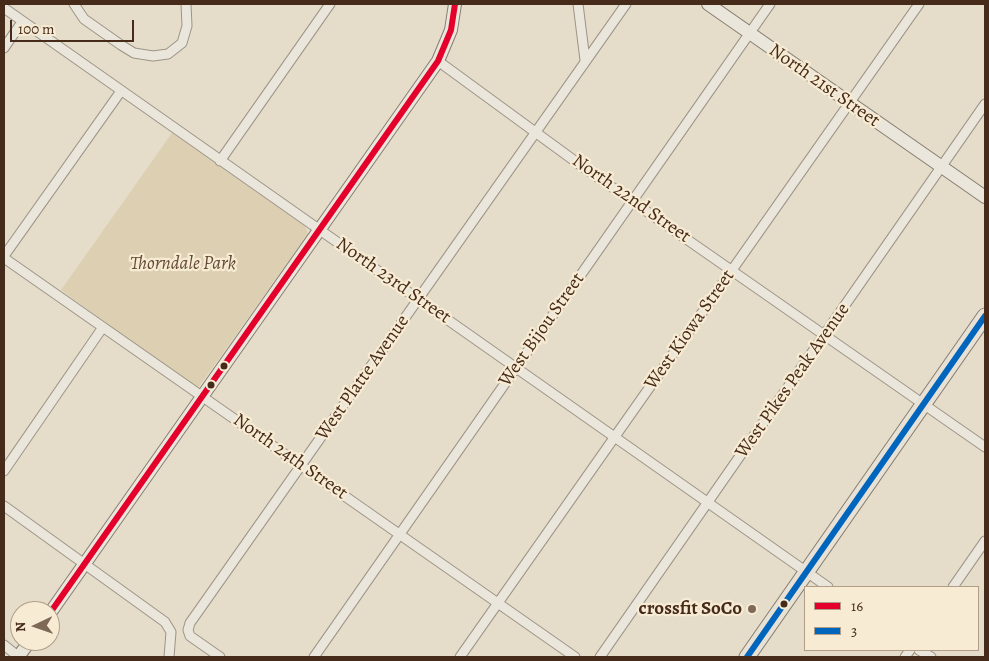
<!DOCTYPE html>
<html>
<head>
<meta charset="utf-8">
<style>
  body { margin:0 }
  #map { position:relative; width:989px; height:661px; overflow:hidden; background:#e5ddc9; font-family:Alegreya,serif }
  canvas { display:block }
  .frame { position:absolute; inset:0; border:5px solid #462a1a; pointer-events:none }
  .legend { position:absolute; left:804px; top:586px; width:175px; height:65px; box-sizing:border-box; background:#f7ecd3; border:1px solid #b09e89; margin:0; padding:6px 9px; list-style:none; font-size:15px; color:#462a1a }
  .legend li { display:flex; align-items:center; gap:10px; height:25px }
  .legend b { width:25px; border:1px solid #b09e89 }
  .north { position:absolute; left:10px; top:601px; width:50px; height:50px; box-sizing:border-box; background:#f7ecd3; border:1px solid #b09e89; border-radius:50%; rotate:267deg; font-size:14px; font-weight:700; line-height:20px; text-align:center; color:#462a1a }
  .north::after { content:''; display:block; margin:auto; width:18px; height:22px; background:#7e6957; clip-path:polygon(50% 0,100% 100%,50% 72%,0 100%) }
  .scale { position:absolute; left:10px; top:20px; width:124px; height:22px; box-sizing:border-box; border:2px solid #462a1a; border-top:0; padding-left:6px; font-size:15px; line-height:18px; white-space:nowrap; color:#462a1a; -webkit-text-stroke:4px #f7ecd3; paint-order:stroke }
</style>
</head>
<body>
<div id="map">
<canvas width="989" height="661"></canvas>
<div class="frame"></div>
<ul class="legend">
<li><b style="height:6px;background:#e4002b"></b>16</li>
<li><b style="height:6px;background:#0065bd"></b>3</li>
</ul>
<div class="north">N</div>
<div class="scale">100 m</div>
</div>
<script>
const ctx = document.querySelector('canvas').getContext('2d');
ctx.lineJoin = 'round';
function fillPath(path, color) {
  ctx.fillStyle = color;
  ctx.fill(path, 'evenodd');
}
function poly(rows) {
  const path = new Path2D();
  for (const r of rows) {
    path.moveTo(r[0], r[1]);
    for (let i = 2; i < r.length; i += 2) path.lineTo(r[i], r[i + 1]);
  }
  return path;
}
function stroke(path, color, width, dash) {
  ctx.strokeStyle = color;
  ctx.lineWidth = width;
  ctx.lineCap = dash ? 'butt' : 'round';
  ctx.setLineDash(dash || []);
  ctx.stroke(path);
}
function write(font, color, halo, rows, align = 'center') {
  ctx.font = font + ' Alegreya,serif';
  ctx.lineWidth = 4.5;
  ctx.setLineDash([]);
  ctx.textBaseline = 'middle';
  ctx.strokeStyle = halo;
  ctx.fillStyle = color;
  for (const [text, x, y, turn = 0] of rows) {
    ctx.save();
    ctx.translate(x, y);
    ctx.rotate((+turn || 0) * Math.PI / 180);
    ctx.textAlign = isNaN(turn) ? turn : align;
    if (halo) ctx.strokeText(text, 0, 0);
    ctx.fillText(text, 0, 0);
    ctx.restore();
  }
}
fillPath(poly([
  [172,133,305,226,308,234,198,388,194,387,61,290]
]), '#dccfb2');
const minor = poly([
  [74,4,84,19,121,45,134,53,153,56,168,54,182,43,187,26,186,4],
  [578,4,585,60],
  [4,8,828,587],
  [4,48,22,22],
  [438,61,583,167,985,447],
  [220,161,330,4],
  [4,256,121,91],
  [4,258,575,657],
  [4,471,103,327],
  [4,506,165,622,171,632,169,657],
  [953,587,985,541],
  [4,645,19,657],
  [919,650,931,657],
  [220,657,190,636,188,630,190,623,626,4],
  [314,657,770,4],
  [460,657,919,4],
  [600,657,985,104],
  [905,657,910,650]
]);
const secondary = poly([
  [708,4,985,197],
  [50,613,438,61,451,30,455,4],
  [18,657,30,641]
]);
const primary = poly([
  [747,657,985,316]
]);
stroke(minor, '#9d9487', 11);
stroke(secondary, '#867d70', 14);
stroke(primary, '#867d70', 17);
stroke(minor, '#eae6dc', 9);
stroke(secondary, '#eae6dc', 12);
stroke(primary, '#e7e1d6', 15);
stroke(poly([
  [50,613,438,61,451,30,455,4]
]), '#e4002b', 6);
stroke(poly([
  [747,657,985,316]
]), '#0065bd', 6);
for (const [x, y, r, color] of [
  [224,366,4.5,"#462a1a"],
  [211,385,4.5,"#462a1a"],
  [784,604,4.5,"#462a1a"],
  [752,609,5,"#7e6957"]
]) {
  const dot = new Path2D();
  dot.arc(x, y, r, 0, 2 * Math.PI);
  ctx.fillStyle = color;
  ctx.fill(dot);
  stroke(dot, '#f7ecd3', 2);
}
write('19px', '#462a1a', '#f7ecd3', [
  ["North 21st Street",824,86,35],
  ["North 22nd Street",631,199,35],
  ["North 23rd Street",393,281,35],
  ["West Bijou Street",542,330,-55],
  ["West Kiowa Street",690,330,-55],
  ["West Platte Avenue",363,378,-55],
  ["West Pikes Peak Avenue",793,381,-55],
  ["North 24th Street",290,457,35]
]);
write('italic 19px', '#634935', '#f7ecd3', [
  ["Thorndale Park",183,264]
]);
write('bold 19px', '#462a1a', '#f7ecd3', [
  ["crossfit SoCo",742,609]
], 'right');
</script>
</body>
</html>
